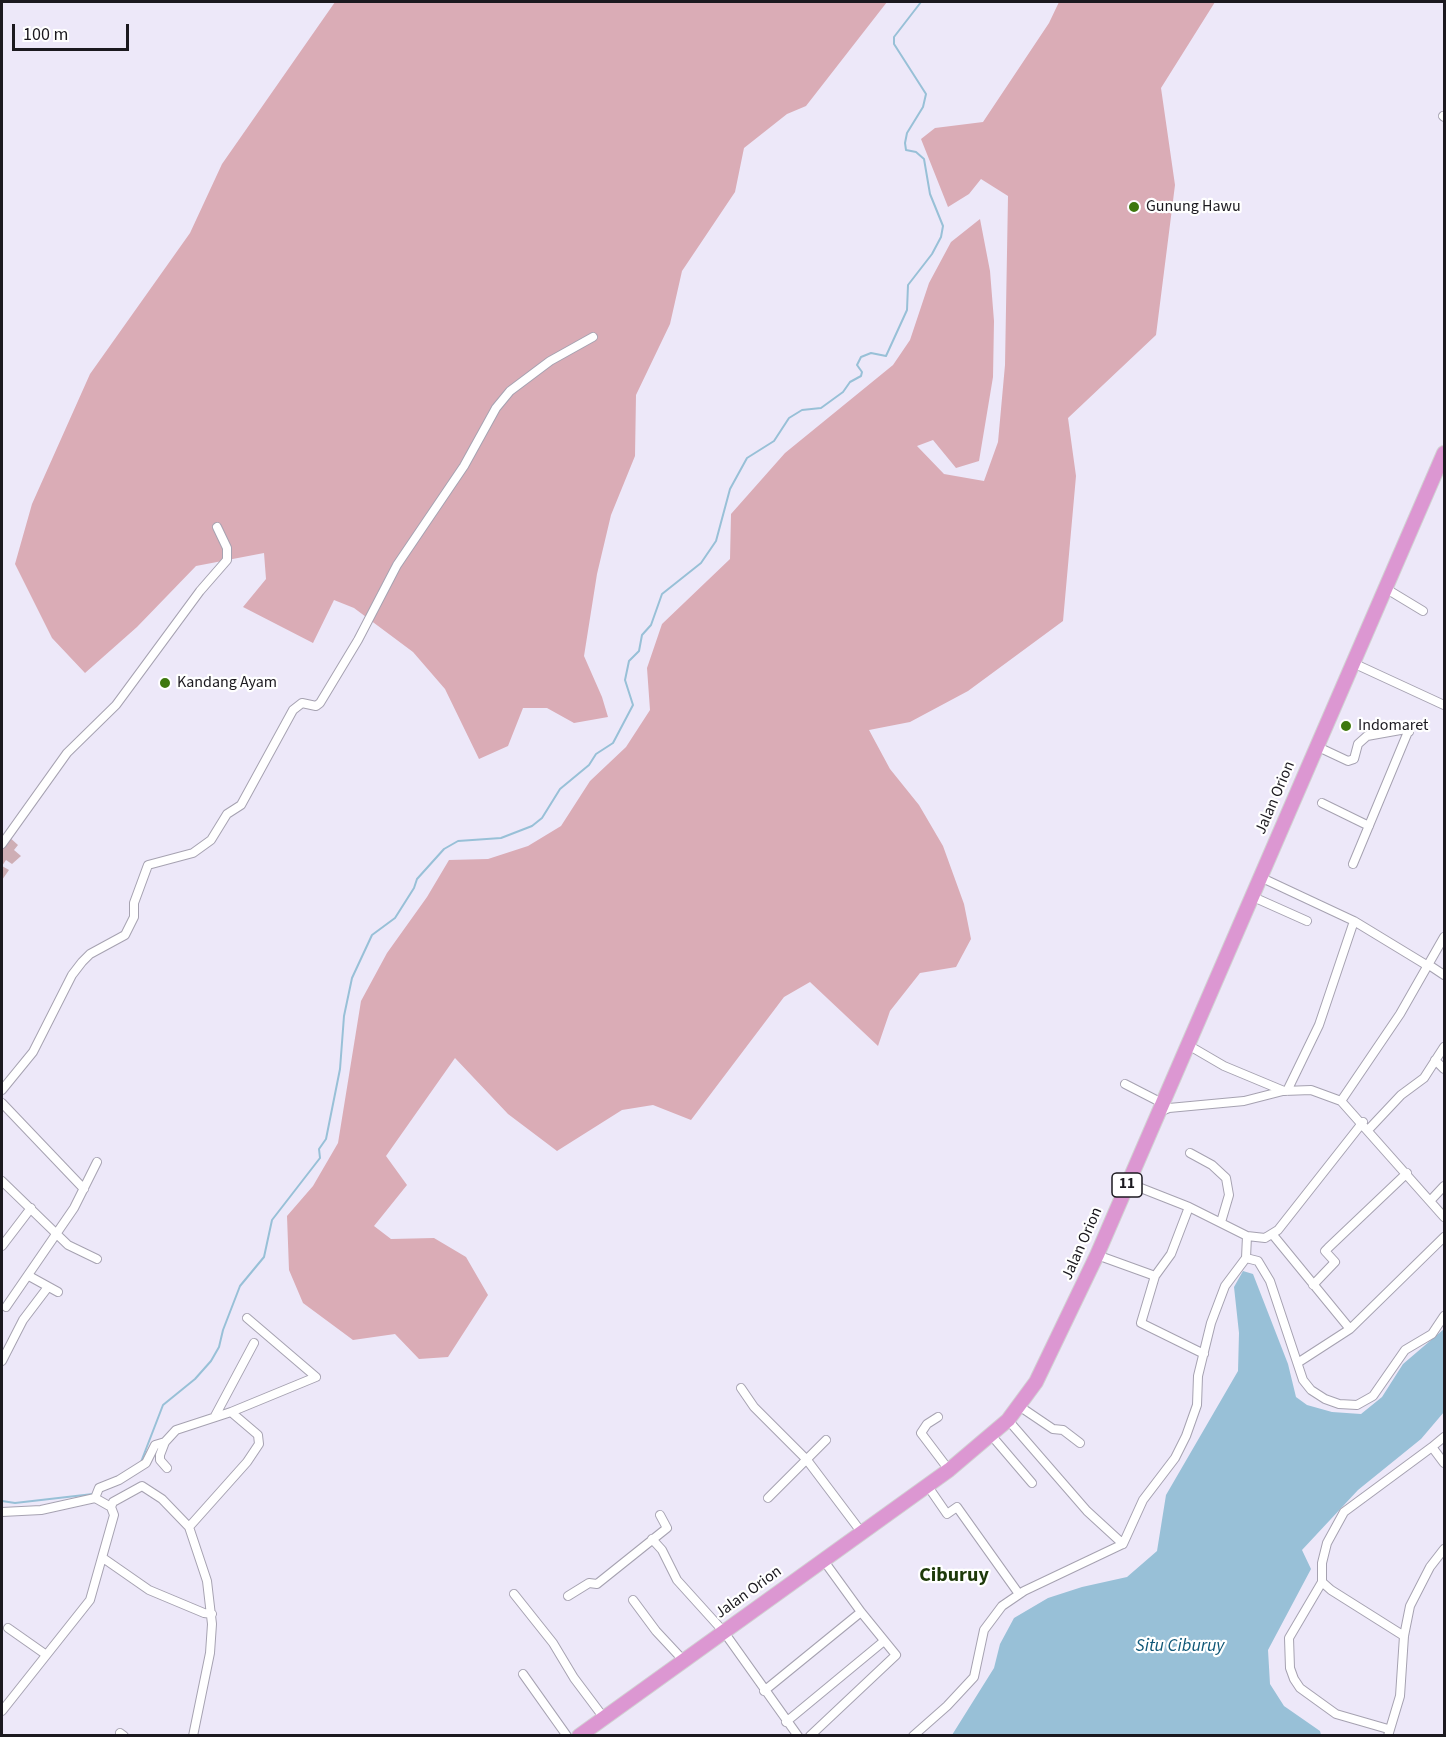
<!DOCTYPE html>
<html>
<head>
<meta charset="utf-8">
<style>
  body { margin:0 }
  #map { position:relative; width:1446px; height:1737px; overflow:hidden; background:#ede8f9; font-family:"Source Sans 3",sans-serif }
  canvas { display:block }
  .frame { position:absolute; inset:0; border:3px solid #1b191f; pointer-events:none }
  .scale { position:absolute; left:12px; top:24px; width:117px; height:27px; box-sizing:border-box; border:3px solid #1b191f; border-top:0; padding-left:8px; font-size:18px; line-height:21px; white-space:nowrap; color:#1b191f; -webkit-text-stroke:4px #fff; paint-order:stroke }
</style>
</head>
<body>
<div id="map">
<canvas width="1446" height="1737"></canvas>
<div class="frame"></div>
<div class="scale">100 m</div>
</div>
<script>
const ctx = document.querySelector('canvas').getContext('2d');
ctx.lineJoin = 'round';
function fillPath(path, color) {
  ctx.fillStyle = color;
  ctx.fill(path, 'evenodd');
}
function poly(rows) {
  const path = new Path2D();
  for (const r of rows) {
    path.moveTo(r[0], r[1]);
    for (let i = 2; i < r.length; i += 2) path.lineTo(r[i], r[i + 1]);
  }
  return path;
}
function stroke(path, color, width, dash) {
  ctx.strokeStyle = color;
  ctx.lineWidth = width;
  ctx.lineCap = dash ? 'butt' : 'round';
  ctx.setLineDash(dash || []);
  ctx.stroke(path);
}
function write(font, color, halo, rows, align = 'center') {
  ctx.font = font + ' "Source Sans 3",sans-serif';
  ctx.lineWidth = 4.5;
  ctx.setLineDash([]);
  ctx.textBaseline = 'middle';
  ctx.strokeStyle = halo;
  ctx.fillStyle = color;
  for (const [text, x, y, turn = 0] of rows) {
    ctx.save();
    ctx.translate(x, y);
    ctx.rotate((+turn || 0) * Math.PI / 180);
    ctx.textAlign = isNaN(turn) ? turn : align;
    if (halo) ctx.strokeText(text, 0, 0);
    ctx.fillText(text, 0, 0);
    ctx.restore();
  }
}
fillPath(poly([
  [8,836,18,845,14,850,21,856,12,864,6,860,2,866,9,870,2,880,2,846]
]), '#ceaeb5');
fillPath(poly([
  [335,2,887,2,806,106,787,114,744,148,735,192,682,271,670,324,636,395,635,456,611,515,597,574,584,656,602,697,608,717,574,723,547,708,523,708,508,746,479,759,445,689,413,652,354,608,334,600,313,643,243,607,266,579,264,553,196,566,137,627,85,673,52,638,15,564,32,504,90,374,190,233,222,164],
  [1059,2,1215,2,1161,88,1175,185,1156,335,1068,418,1076,476,1063,621,968,691,910,722,869,730,890,769,919,805,943,846,964,904,971,939,956,967,920,973,890,1011,878,1046,810,982,784,997,691,1120,653,1105,622,1110,557,1151,508,1114,455,1058,386,1156,407,1185,374,1226,391,1239,434,1238,466,1257,488,1295,448,1357,419,1359,395,1334,353,1340,303,1303,289,1270,287,1216,313,1186,338,1143,361,1001,387,953,427,897,449,860,488,859,528,846,561,826,590,781,626,747,650,710,647,668,662,624,730,559,731,514,785,453,893,365,910,340,929,283,951,242,980,219,990,271,994,321,993,377,979,461,956,468,933,440,917,446,944,474,984,481,998,442,1005,365,1008,196,981,179,969,194,948,207,921,139,935,128,983,122,1049,23]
]), '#daacb6');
fillPath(poly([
  [1243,1271,1253,1274,1288,1364,1296,1397,1307,1405,1332,1412,1361,1414,1382,1397,1403,1364,1444,1329,1444,1412,1421,1439,1358,1490,1302,1550,1311,1569,1268,1650,1270,1684,1284,1706,1320,1731,1321,1735,952,1735,994,1668,1000,1644,1014,1618,1048,1598,1082,1587,1127,1577,1157,1551,1166,1495,1238,1371,1239,1333,1234,1287]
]), '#98c0d7');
stroke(poly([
  [141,1462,163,1405,195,1379,211,1361,219,1347,223,1330,240,1286,264,1257,272,1220,320,1158,319,1149,326,1139,340,1069,344,1016,352,978,372,935,395,918,414,888,417,879,444,849,458,841,501,838,532,826,542,818,560,789,589,765,596,754,613,743,633,705,625,680,629,661,639,651,642,635,651,625,662,594,701,563,716,541,730,489,747,458,774,441,789,418,802,410,821,408,843,392,850,382,861,376,862,372,857,365,861,357,871,353,886,356,907,310,908,285,932,254,941,237,943,226,930,194,924,159,916,152,906,150,905,143,907,133,923,107,926,94,894,44,894,37,921,2],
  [2,1501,15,1503,93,1494]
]), '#98c0d7', 2);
const street = poly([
  [1443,116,1444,117],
  [1385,588,1423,611],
  [1353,663,1444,705],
  [1316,746,1348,761,1354,759,1358,744,1367,736,1406,729,1409,732],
  [1322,803,1369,826],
  [2,844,67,753,116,705,200,591,227,560,227,548,217,527],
  [1353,864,1410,727],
  [1260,877,1354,921,1428,966],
  [1251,896,1307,921],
  [1429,965,1444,975],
  [1188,1045,1224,1066,1284,1091,1311,1090,1341,1101,1444,1217],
  [1435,1060,1444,1069],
  [1125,1084,1162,1103],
  [2,1090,33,1052,72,975,82,962,90,954,125,935,134,917,134,903,148,865,193,853,211,840,227,814,241,805,293,710,302,703,316,706,320,703,358,640,397,565,464,466,496,408,510,391,550,361,593,337],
  [1287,1091,1319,1025,1354,921],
  [1341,1101,1400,1014,1444,937],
  [2,1103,84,1189],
  [1159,1112,1169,1108,1244,1101,1283,1091],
  [1369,1129,1401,1095,1424,1078,1444,1047],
  [1190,1153,1212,1165,1226,1178,1229,1195,1221,1222],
  [2,1181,68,1245,97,1259],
  [1128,1183,1189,1207,1247,1236,1265,1238,1278,1230,1363,1122],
  [1430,1201,1444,1186],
  [1189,1207,1171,1254,1155,1276,1141,1323,1204,1354],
  [1273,1235,1350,1329],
  [2,1246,31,1208],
  [1097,1255,1155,1276],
  [1246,1258,1258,1261,1270,1281,1303,1380,1311,1390,1325,1399,1339,1404,1357,1405,1373,1396,1405,1350,1432,1334,1444,1316],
  [29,1276,58,1292],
  [1313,1285,1335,1262,1325,1251,1328,1248,1407,1173],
  [6,1307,74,1208,97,1162],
  [2,1361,23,1320,48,1287],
  [1299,1362,1350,1329,1444,1237],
  [741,1388,754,1407,807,1460,862,1533],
  [1019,1406,1053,1429,1063,1430,1080,1443],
  [215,1416,254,1343],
  [938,1417,927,1424,921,1433,949,1470],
  [1008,1420,1087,1511,1123,1544],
  [991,1435,1032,1483],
  [1444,1437,1432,1447,1444,1463],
  [167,1468,160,1460,160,1455,165,1442,176,1430,231,1412,316,1377,247,1318],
  [927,1485,947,1514,957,1507,1019,1594],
  [95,1498,99,1488,119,1480,146,1463,155,1445,165,1442],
  [768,1498,826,1440],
  [111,1507,113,1502,142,1486,162,1499,189,1527],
  [2,1512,41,1510,95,1498,111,1507,114,1515,90,1600,2,1711],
  [652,1539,662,1550,677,1580,724,1632,798,1736],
  [103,1558,149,1590,204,1613,212,1614],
  [1322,1582,1289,1638,1290,1668,1294,1679,1300,1688,1336,1714,1388,1729],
  [514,1594,553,1643,574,1678,604,1718],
  [568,1596,589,1583,597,1584,667,1528,660,1515],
  [633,1600,656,1631,684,1661],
  [8,1628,45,1654],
  [1404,1636,1331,1590,1322,1582,1322,1563,1327,1543,1344,1512,1432,1447],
  [523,1674,567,1736],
  [764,1691,861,1612],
  [786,1722,884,1641],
  [120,1733,124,1736],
  [193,1736,210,1653,212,1624,207,1581,189,1527,247,1462,259,1444,258,1435,231,1412],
  [810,1736,896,1655,861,1612,824,1561],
  [913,1736,947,1706,974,1677,984,1630,1002,1606,1024,1591,1123,1544,1143,1500,1175,1458,1186,1436,1197,1405,1198,1376,1211,1323,1225,1286,1246,1258,1247,1236],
  [1388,1736,1400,1696,1404,1636,1410,1606,1430,1567,1444,1549]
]);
const highway = poly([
  [579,1736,949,1470,1008,1420,1036,1382,1097,1255,1444,453]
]);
stroke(street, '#a6a2b1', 10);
stroke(highway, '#d1d1d2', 16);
stroke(street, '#fff', 8);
stroke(highway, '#dc97d2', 14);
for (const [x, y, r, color] of [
  [1134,207,6,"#3e780e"],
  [165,683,6,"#3e780e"],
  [1346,726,6,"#3e780e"]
]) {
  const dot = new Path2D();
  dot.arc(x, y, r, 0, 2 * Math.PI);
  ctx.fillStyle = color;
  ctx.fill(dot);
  stroke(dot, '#fff', 2);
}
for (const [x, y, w] of [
  [1127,1185,30]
]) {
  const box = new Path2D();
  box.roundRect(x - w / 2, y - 12, w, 24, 4.5);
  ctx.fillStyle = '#fff';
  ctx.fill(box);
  stroke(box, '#1b191f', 1.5);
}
write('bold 15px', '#1b191f', null, [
  ["11",1127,1185]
]);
write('16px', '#1b191f', '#fff', [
  ["Gunung Hawu",1146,207],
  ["Kandang Ayam",177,683],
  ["Indomaret",1358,726]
], 'left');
write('16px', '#1b191f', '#fff', [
  ["Jalan Orion",1276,798,-67],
  ["Jalan Orion",1083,1244,-66],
  ["Jalan Orion",749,1593,-36]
]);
write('italic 18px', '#0f5777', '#fff', [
  ["Situ Ciburuy",1180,1647]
]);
write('bold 20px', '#1d3909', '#fff', [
  ["Ciburuy",954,1577]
]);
</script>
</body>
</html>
